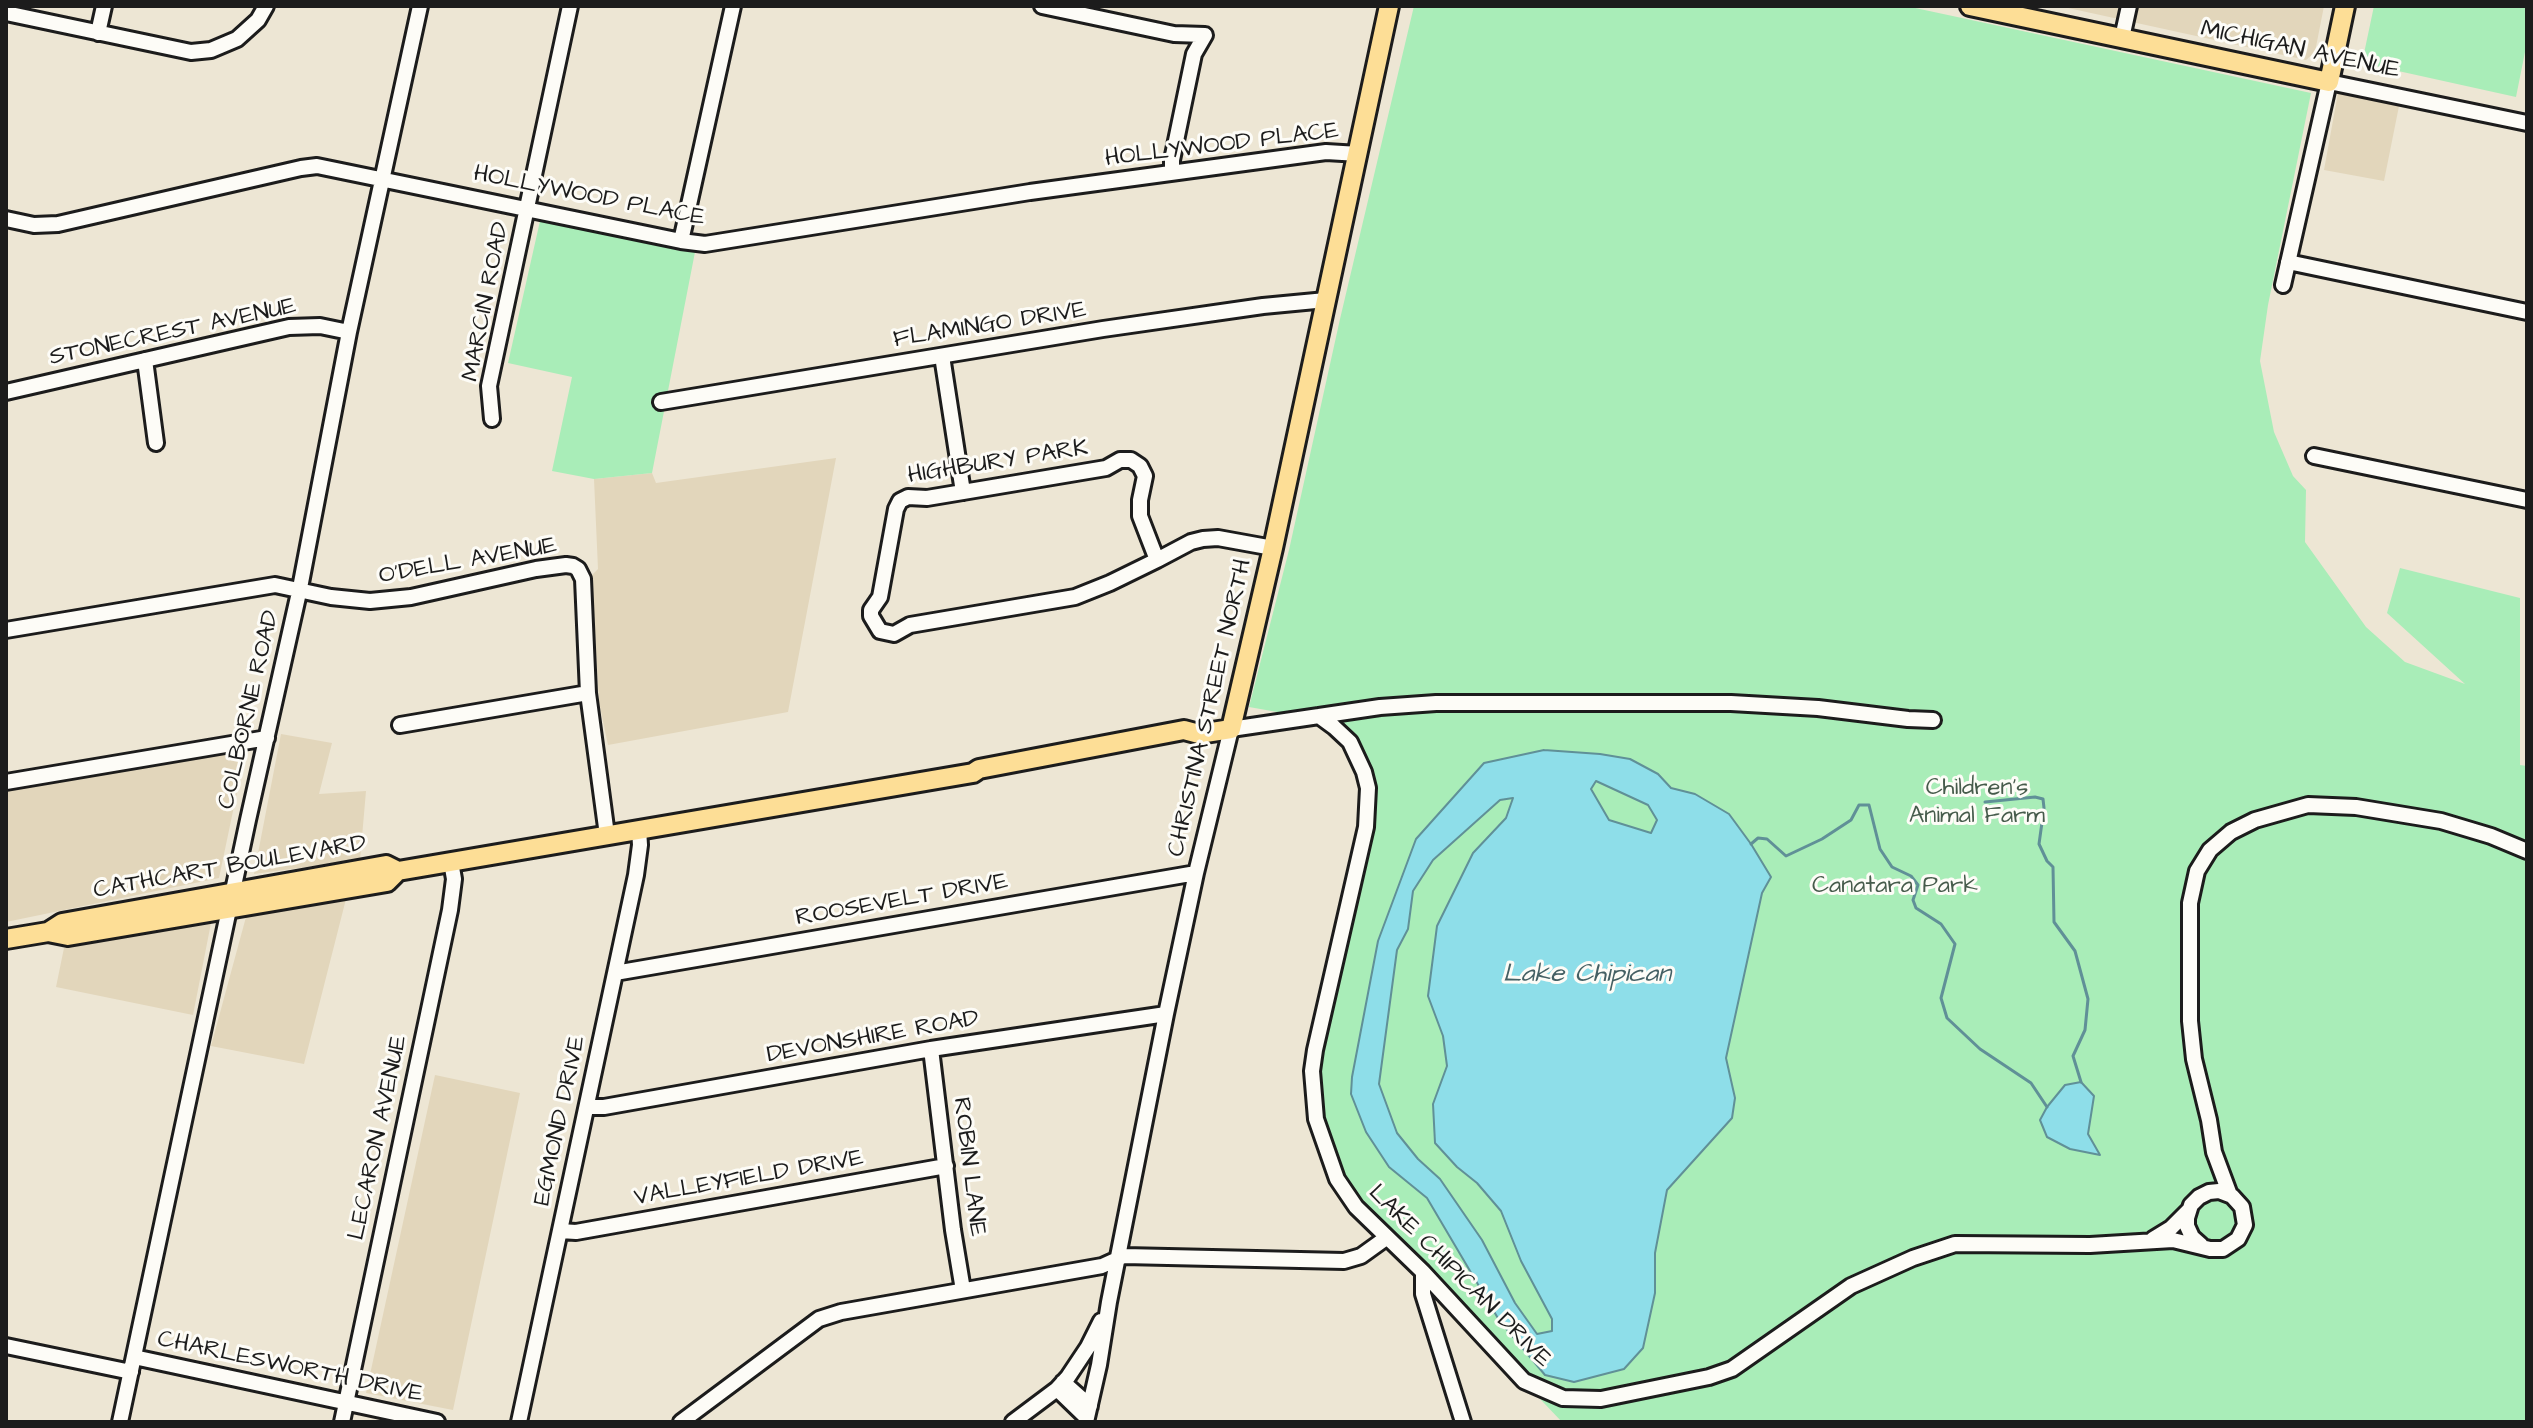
<!DOCTYPE html>
<html>
<head>
<meta charset="utf-8">
<style>
  body { margin:0 }
  #map { position:relative; width:2533px; height:1428px; overflow:hidden; background:#ede6d4; font-family:"Architects Daughter",sans-serif }
  canvas { display:block }
  .frame { position:absolute; inset:0; border:8px solid #1c1c1c; pointer-events:none }
</style>
</head>
<body>
<div id="map">
<canvas width="2533" height="1428"></canvas>
<div class="frame"></div>
</div>
<script>
const ctx = document.querySelector('canvas').getContext('2d');
ctx.lineJoin = 'round';
function fillPath(path, color) {
  ctx.fillStyle = color;
  ctx.fill(path, 'evenodd');
}
function poly(rows) {
  const path = new Path2D();
  for (const r of rows) {
    path.moveTo(r[0], r[1]);
    for (let i = 2; i < r.length; i += 2) path.lineTo(r[i], r[i + 1]);
  }
  return path;
}
function stroke(path, color, width, dash) {
  ctx.strokeStyle = color;
  ctx.lineWidth = width;
  ctx.lineCap = dash ? 'butt' : 'round';
  ctx.setLineDash(dash || []);
  ctx.stroke(path);
}
function write(font, color, halo, rows, align = 'center') {
  ctx.font = font + ' "Architects Daughter",sans-serif';
  ctx.lineWidth = 6;
  ctx.setLineDash([]);
  ctx.textBaseline = 'middle';
  ctx.strokeStyle = halo;
  ctx.fillStyle = color;
  for (const [text, x, y, turn = 0] of rows) {
    ctx.save();
    ctx.translate(x, y);
    ctx.rotate((+turn || 0) * Math.PI / 180);
    ctx.textAlign = isNaN(turn) ? turn : align;
    if (halo) ctx.strokeText(text, 0, 0);
    ctx.fillText(text, 0, 0);
    ctx.restore();
  }
}
fillPath(poly([
  [2059,6,2324,6,2315,52,2306,60],
  [2338,93,2399,106,2384,181,2324,170],
  [836,458,788,712,608,745,599,702,592,575,598,569,594,479,652,473,656,483],
  [281,734,332,743,319,794,366,791,360,860,254,874],
  [246,749,219,878,6,922,6,789],
  [346,899,304,1064,211,1046,246,917],
  [211,923,193,1015,56,987,64,948],
  [435,1075,520,1093,453,1410,366,1393]
]), '#e2d6bb');
fillPath(poly([
  [1414,6,1906,6,2311,93,2268,305,2260,361,2274,432,2293,476,2306,490,2305,542,2366,627,2405,662,2465,684,2387,613,2400,568,2520,598,2520,765,2527,766,2527,1422,1562,1422,1387,1238,1328,1156,1316,1094,1363,827,1366,787,1347,742,1311,718,1249,707,1289,550,1340,319],
  [2374,6,2527,6,2527,42,2516,97,2362,63],
  [540,221,695,252,652,473,594,479,552,471,572,377,508,363]
]), '#a9edb8');
const water = poly([
  [1544,750,1600,754,1630,759,1658,774,1671,788,1695,794,1729,814,1751,844,1771,877,1762,893,1726,1058,1735,1098,1732,1118,1667,1190,1655,1253,1655,1293,1643,1348,1624,1369,1574,1382,1545,1375,1499,1320,1427,1198,1389,1167,1366,1132,1351,1094,1352,1077,1378,941,1416,839,1484,763,1544,750],
  [1596,781,1648,805,1657,820,1651,833,1609,820,1591,789,1596,781],
  [1513,798,1506,818,1473,853,1437,926,1428,996,1443,1036,1447,1066,1433,1104,1435,1143,1457,1167,1477,1183,1501,1211,1521,1261,1552,1319,1552,1331,1537,1334,1515,1303,1482,1240,1440,1179,1418,1159,1397,1133,1379,1084,1397,950,1408,929,1413,891,1433,860,1500,800,1513,798],
  [2081,1082,2094,1096,2088,1134,2100,1155,2070,1149,2047,1137,2040,1120,2047,1107,2065,1085,2081,1082]
]);
fillPath(water, '#8edee9');
stroke(water, '#609097', 2);
stroke(poly([
  [1985,802,2035,797,2043,799,2044,808,2039,844,2047,861,2053,867,2054,922,2075,951,2088,999,2085,1030,2073,1056,2081,1082],
  [1751,844,1758,838,1767,839,1786,856,1822,839,1851,820,1859,805,1869,805,1880,849,1892,867,1911,876,1918,885,1913,900,1916,908,1941,924,1955,944,1941,998,1947,1018,1980,1049,2031,1083,2047,1107]
]), '#609097', 3);
const minor = poly([
  [1042,6,1174,34,1205,35,1194,54,1172,160,1172,172],
  [6,13,191,52,211,50,237,39,258,20,266,6],
  [98,33,104,6],
  [2122,38,2129,6],
  [6,219,34,225,58,224,301,168,317,166,681,241,705,244,1030,192,1326,152,1359,154],
  [681,241,733,6],
  [2288,262,2527,312],
  [2283,285,2329,82,2527,123],
  [942,356,963,492],
  [145,360,156,443],
  [6,392,289,327,320,326,349,332],
  [661,402,1103,329,1263,306,1326,300],
  [492,419,489,386,570,6],
  [2314,456,2527,500],
  [1157,560,1140,516,1140,500,1145,476,1140,466,1131,460,1120,460,1106,468,963,492,927,498,908,497,900,501,896,509,880,597,871,610,871,616,880,631,894,634,910,625,1075,597,1110,583,1157,560,1191,542,1203,539,1218,538,1273,548],
  [6,630,275,585,331,597,370,601,411,597,536,569,566,565,573,566,578,569,583,579,588,693,607,835],
  [1319,716,1334,727,1350,742,1364,772,1368,788,1366,827,1315,1050,1312,1071,1316,1119,1337,1179,1356,1207,1423,1272,1524,1381,1563,1398,1601,1399,1709,1377,1732,1369,1851,1286,1913,1258,1955,1244,2090,1245,2173,1240,2210,1249,2223,1249,2238,1239,2245,1225,2242,1207,2232,1196,2219,1191,2209,1192,2199,1197,2191,1205,2187,1218,2187,1226,2192,1237,2201,1245],
  [400,725,588,693],
  [6,782,267,738],
  [615,973,1196,873],
  [931,1049,953,1230,963,1290],
  [587,1107,604,1107,931,1049,1166,1014],
  [2230,1195,2214,1152,2209,1120,2194,1059,2190,1021,2190,903,2197,871,2210,850,2231,832,2255,820,2308,805,2356,807,2441,821,2491,836,2527,851],
  [560,1231,576,1232,946,1166],
  [2153,1239,2171,1228,2189,1210],
  [1423,1272,1423,1294,1463,1422],
  [6,1346,131,1372],
  [134,1357,437,1422],
  [1063,1382,1090,1406],
  [1057,1389,1087,1418],
  [120,1422,248,820,300,588,349,332,420,6],
  [342,1422,450,910,454,879,451,862],
  [519,1422,636,875,640,845,639,829],
  [681,1422,819,1319,841,1312,1102,1266,1124,1256,1344,1261,1361,1256,1386,1238],
  [1013,1422,1057,1389,1068,1377,1088,1347,1101,1321],
  [1086,1422,1099,1365,1109,1302,1166,1014,1196,873,1231,729,1380,707,1436,703,1731,703,1818,708,1908,719,1933,720]
]);
const major = poly([
  [1970,6,2329,82,2345,6],
  [398,871,973,773,979,769,1184,730,1199,734,1231,729,1273,548,1389,6],
  [48,932,62,923,386,865,398,871],
  [6,939,48,932,68,936,387,882,398,871]
]);
stroke(minor, '#1c1c1c', 20);
stroke(major, '#1c1c1c', 24);
stroke(minor, '#fdfcf7', 14);
stroke(major, '#fdde96', 18);
write('24px', '#1c1c1c', '#fdfcf7', [
  ["MICHIGAN AVENUE",2300,51,12],
  ["HOLLYWOOD PLACE",1222,146,-7],
  ["HOLLYWOOD PLACE",589,197,11],
  ["MARCIN ROAD",487,302,-79],
  ["FLAMINGO DRIVE",990,326,-9],
  ["STONECREST AVENUE",173,333,-12],
  ["HIGHBURY PARK",998,463,-9],
  ["O'DELL AVENUE",468,562,-10],
  ["CHRISTINA STREET NORTH",1211,708,-77],
  ["COLBORNE ROAD",250,710,-77],
  ["CATHCART BOULEVARD",230,868,-10],
  ["ROOSEVELT DRIVE",902,901,-10],
  ["DEVONSHIRE ROAD",873,1038,-10],
  ["EGMOND DRIVE",561,1121,-78],
  ["LECARON AVENUE",379,1138,-78],
  ["ROBIN LANE",968,1167,83],
  ["VALLEYFIELD DRIVE",749,1179,-10],
  ["LAKE CHIPICAN DRIVE",1459,1277,45],
  ["CHARLESWORTH DRIVE",290,1368,12]
]);
write('24px', '#465b4b', '#fdfcf7', [
  ["Children's",1977,789],
  ["Animal Farm",1977,817],
  ["Canatara Park",1895,887]
]);
write('italic 26px', '#446064', '#fdfcf7', [
  ["Lake Chipican",1587,976]
]);
</script>
</body>
</html>
